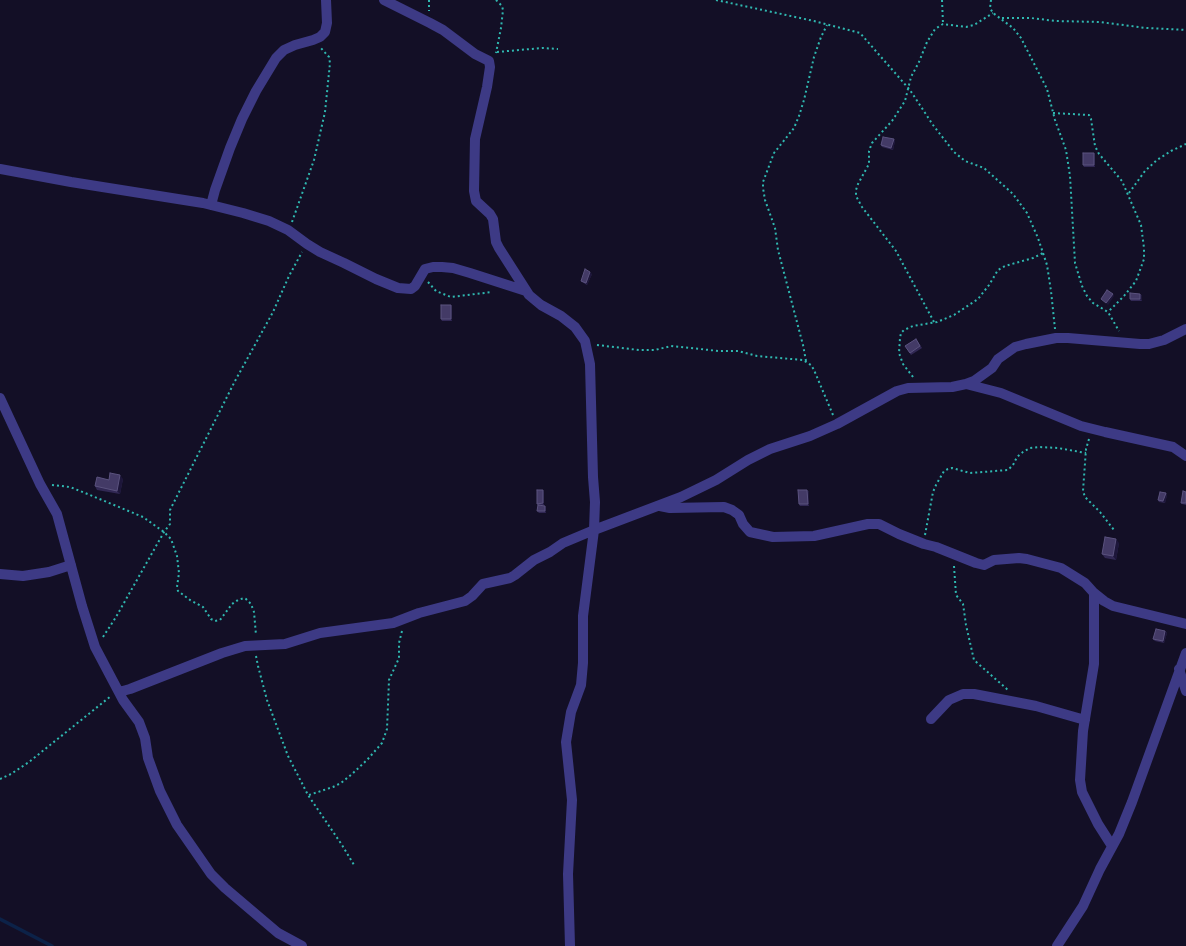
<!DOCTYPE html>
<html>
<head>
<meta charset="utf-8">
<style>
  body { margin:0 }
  canvas { display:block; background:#130f26 }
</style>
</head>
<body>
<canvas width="1186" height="946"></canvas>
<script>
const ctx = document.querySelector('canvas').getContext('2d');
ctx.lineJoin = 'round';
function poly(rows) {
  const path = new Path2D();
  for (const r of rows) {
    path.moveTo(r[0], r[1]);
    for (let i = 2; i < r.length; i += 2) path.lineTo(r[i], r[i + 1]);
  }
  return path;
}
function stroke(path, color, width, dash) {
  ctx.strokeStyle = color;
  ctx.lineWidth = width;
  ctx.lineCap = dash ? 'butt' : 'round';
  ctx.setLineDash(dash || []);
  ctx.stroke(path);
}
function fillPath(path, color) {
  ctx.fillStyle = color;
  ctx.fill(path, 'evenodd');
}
stroke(poly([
  [0,919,52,946]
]), '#0c2248', 3.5);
stroke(poly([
  [429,0,429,11],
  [496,0,502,6,503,10,501,28,496,53],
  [716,0,814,21,860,33,910,90,933,125,954,152,965,161,984,168,1013,194,1027,213,1038,238,1047,265,1051,291,1055,329],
  [942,0,943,24],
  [991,0,990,8,993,13,1013,28,1021,38,1047,89,1055,120,1066,150,1070,176,1075,263,1082,286,1087,296,1093,303,1108,312,1119,331],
  [1002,18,1031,18,1055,21,1100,22,1146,28,1186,30],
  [497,52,542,48,558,49],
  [1053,113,1089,115,1091,119,1095,146,1099,154,1122,181,1141,225,1144,248,1144,259,1136,281,1124,296,1108,312],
  [1129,193,1145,171,1157,160,1171,151,1186,144],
  [292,222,314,160,325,112,330,63,329,57,320,47],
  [428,282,436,291,451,297,492,292],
  [934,322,896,251,862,207,856,196,856,190,858,184,869,164,869,151,872,143,892,121,905,101,911,77,919,62,927,42,935,29,943,24,966,27,974,25,993,13],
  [597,345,639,350,655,350,671,346,719,351,738,351,757,356,803,360,811,365,814,370,833,415],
  [806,361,803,345,778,250,775,228,765,200,763,188,763,182,774,153,794,128,799,116,804,100,814,57,821,37,827,25],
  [913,377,903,364,899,353,900,338,901,333,904,330,913,326,937,322,954,315,978,299,989,285,998,270,1005,266,1033,258,1043,253],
  [1089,439,1086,449,1083,491,1085,497,1100,512,1114,530],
  [52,485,70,487,90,495,143,517,164,532,171,539,177,556,179,573,177,587,178,591,190,600,203,607,211,619,215,621,220,620,232,604,238,600,244,598,246,599,251,604,254,612,256,635],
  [925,535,933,492,936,485,944,471,948,469,952,468,970,473,1008,470,1013,465,1017,457,1023,452,1030,448,1039,447,1058,448,1086,453],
  [954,566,956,595,963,604,966,625,974,660,1008,690],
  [103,637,116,617,164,532,170,524,170,510,235,381,273,312,289,276,302,252],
  [256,656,258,666,267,700,288,756,308,795,342,845,354,865],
  [0,779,11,774,29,762,111,696],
  [309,795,333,787,341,783,352,774,367,760,382,743,387,729,389,680,399,658,399,643,402,631]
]), '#2fb8b0', 2, [2, 3]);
stroke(poly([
  [384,0,430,23,443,30,475,54,489,61,490,67,487,87,475,139,474,191,476,201,490,214,493,219,496,242,499,248,529,295,541,305,561,316,575,327,585,341,590,364,593,477,595,502,594,530,583,616,583,663,581,685,571,712,566,742,572,800,568,874,570,946],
  [0,169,71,182,203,203,243,213,269,221,288,230,307,244,320,252,344,263,376,279,398,288,411,289,415,286,425,269,433,267,442,267,453,268,470,273,526,291],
  [211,205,215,190,230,148,242,119,256,91,276,58,284,50,295,45,313,40,320,37,325,32,327,23,326,0],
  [966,384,1001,393,1081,426,1105,432,1173,447,1186,456],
  [0,398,40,484,57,514,82,606,95,647,123,700,139,722,145,738,148,758,160,791,177,825,211,874,225,888,278,933,302,946],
  [660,506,670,508,724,507,732,510,739,515,743,524,750,532,773,537,814,536,868,524,879,524,899,534,924,544,936,547,976,563,984,565,994,560,1019,558,1027,559,1061,568,1085,583,1094,593,1104,601,1113,606,1186,624],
  [0,574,23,576,49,572,71,565],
  [1094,593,1094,664,1083,731,1080,780,1082,792,1098,824,1112,846],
  [1179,669,1186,691],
  [119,692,130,689,222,653,245,646,285,644,320,633,393,623,419,613,465,601,472,596,483,584,510,578,515,575,534,560,550,552,563,543,594,530,681,497,716,480,748,460,770,449,810,436,837,424,897,391,908,388,952,387,966,384,974,381,992,368,998,359,1015,347,1026,344,1056,338,1068,338,1140,344,1149,344,1164,340,1186,329],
  [931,719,949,700,963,694,974,694,1036,706,1085,720],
  [1057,946,1083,906,1100,869,1119,834,1132,802,1186,653]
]), '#3d3a85', 10);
fillPath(poly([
  [894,139,895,141,893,150,882,147,881,145],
  [1094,153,1095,155,1095,167,1084,167,1083,165],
  [592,274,587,285,582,282,581,281],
  [1140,294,1142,296,1142,301,1131,301,1130,299],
  [451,305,452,307,452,321,442,321,441,319],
  [916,339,922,348,911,355,905,346],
  [123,479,120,494,97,490,95,486,109,480],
  [807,490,809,492,809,506,800,506,799,504],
  [544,492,544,505,539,506,537,504],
  [1186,492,1186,505,1182,504,1181,503],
  [1166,493,1167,495,1165,503,1159,502,1158,500],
  [545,506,546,508,546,513,539,513,537,511],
  [1119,543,1116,560,1105,558,1102,554],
  [1165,631,1167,633,1164,643,1155,641,1153,639]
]), '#312854');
fillPath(poly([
  [894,139,895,141,893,150,891,148],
  [1094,153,1095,155,1095,167,1094,165],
  [590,272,592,274,587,285,586,283],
  [1113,294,1114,296,1108,305,1106,303],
  [1140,294,1142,296,1142,301,1140,299],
  [451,305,452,307,452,321,451,319],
  [120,475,123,479,120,494,117,491],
  [543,490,544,492,544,505,543,503],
  [807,490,809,492,809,506,808,504],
  [1166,493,1167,495,1165,503,1163,501],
  [545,506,546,508,546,513,545,511],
  [1116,539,1119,543,1116,560,1113,556],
  [1165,631,1167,633,1164,643,1163,641]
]), '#1d163a');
const building = poly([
  [883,137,894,139,891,148,881,145,883,137],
  [1083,153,1094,153,1094,165,1083,165,1083,153],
  [585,269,590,272,586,283,581,281,585,269],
  [1107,290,1113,294,1106,303,1101,299,1107,290],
  [1130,293,1140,294,1140,299,1130,299,1130,293],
  [441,305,451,305,451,319,441,319,441,305],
  [916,339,920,346,910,353,905,346,916,339],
  [110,473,120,475,117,491,95,486,97,477,109,480,110,473],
  [537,490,543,490,543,503,537,504,537,490],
  [798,490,807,490,808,504,799,504,798,490],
  [1183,491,1186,492,1186,503,1181,503,1183,491],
  [1160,492,1166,493,1163,501,1158,500,1160,492],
  [538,505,545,506,545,511,537,511,538,505],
  [1105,537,1116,539,1113,556,1102,554,1105,537],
  [1156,629,1165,631,1163,641,1153,639,1156,629]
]);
fillPath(building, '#433a66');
stroke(building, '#5a527e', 1);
</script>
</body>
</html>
